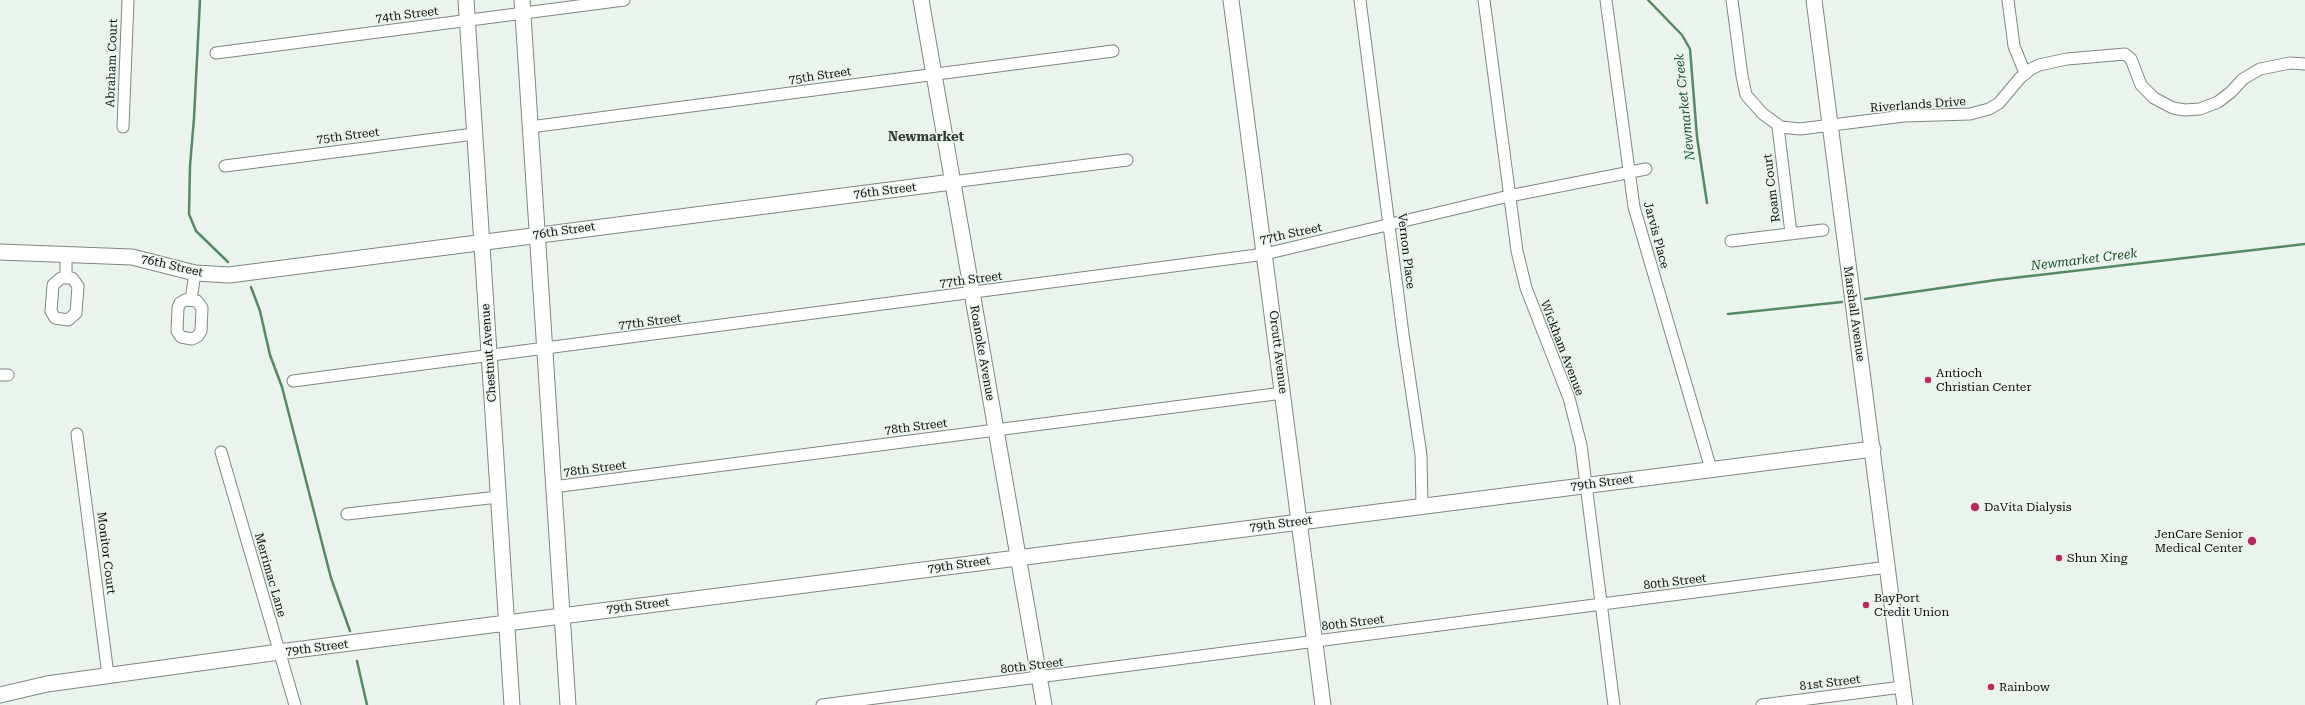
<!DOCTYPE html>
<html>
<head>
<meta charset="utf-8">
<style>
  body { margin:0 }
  canvas { display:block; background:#eaf4ec }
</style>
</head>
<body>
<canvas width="2305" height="705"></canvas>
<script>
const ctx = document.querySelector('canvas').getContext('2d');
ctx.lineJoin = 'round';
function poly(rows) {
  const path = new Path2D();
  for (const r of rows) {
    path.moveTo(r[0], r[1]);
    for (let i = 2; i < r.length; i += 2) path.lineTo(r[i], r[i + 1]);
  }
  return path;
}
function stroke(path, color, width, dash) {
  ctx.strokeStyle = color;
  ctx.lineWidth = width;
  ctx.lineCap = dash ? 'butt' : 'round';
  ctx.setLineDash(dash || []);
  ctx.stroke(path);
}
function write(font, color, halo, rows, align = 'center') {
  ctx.font = font + ' "Roboto Serif",serif';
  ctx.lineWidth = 3;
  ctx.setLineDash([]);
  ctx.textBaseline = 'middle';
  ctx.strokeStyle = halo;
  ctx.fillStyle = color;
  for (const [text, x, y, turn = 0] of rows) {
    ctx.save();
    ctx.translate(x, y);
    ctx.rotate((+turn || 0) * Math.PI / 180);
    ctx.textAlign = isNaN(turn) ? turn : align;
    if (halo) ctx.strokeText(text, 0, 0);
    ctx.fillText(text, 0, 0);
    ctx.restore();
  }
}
stroke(poly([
  [200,0,194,118,190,166,189,214,196,231,228,262],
  [1648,0,1682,35,1690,49,1697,137,1707,203],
  [251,287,260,311,270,355,282,387,331,578,350,631],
  [1865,299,1996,280,2305,244],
  [1728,314,1842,302],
  [357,661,367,705]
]), '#568a63', 2.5);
const street = poly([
  [1360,0,1403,334,1421,455,1422,506],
  [1484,0,1517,251,1526,288,1569,398,1581,445,1614,705],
  [1606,0,1634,207,1711,469],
  [1732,0,1742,76,1746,95,1763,114,1781,127,1800,129,1904,116,1970,114,1989,109,1999,103,2020,78,2031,69,2039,65,2067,59,2125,54,2131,59,2141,85,2154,98,2173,108,2185,110,2200,109,2218,102,2231,92,2243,79,2260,69,2290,63,2305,64],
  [2008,0,2014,46,2025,73],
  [216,53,624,0],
  [123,127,128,0],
  [530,127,1113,51],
  [1778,127,1791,233],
  [225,166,474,134],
  [952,182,1127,160],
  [1731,241,1823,230],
  [61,278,72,278,78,286,76,313,68,320,55,318,51,311,53,285,61,278],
  [66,278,66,253],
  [185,300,197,301,202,308,201,331,198,336,192,339,181,337,177,331,178,308,180,303,185,300],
  [191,300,195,273],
  [0,375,8,375],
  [293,381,1265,254,1509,196,1646,169],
  [77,434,108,675],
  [221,452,295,705],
  [553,487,1283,393],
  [347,514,498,497],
  [822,705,1888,567],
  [1762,705,1902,687]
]);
const secondary = poly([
  [466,0,512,705],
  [522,0,568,705],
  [921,0,1044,705],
  [1231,0,1323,705],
  [1814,0,1905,705],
  [0,252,132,257,195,273,229,275,952,182],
  [0,695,47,684,279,652,1873,449]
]);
stroke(street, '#7e8780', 13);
stroke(secondary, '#7e8780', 17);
stroke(street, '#fff', 11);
stroke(secondary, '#fff', 15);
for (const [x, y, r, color] of [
  [1928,380,4,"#b82a5f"],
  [1975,507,5,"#b82a5f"],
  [2252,541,5,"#b82a5f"],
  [2059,558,4,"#b82a5f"],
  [1866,605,4,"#b82a5f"],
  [1991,687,4,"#b82a5f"]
]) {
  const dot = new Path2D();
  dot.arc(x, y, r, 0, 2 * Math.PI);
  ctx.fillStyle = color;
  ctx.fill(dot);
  stroke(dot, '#eaf4ec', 1.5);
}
write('12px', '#0f120f', '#eaf4ec', [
  ["74th Street",407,15,-7],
  ["Abraham Court",112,63,-88],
  ["75th Street",820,76,-8],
  ["Riverlands Drive",1918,105,-4],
  ["75th Street",348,136,-7],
  ["Roam Court",1772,188,-97],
  ["76th Street",885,191,-7],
  ["76th Street",564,231,-8],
  ["77th Street",1291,234,-12],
  ["Jarvis Place",1656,235,75],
  ["Vernon Place",1406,251,83],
  ["76th Street",172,266,13],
  ["77th Street",971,280,-7],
  ["Marshall Avenue",1854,314,82],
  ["77th Street",650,322,-7],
  ["Wickham Avenue",1562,348,69],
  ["Orcutt Avenue",1278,352,83],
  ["Chestnut Avenue",489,353,-94],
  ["Roanoke Avenue",982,353,80],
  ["78th Street",916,427,-7],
  ["78th Street",595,469,-7],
  ["79th Street",1602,483,-7],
  ["79th Street",1281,524,-7],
  ["Monitor Court",106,553,83],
  ["79th Street",959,565,-8],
  ["Merrimac Lane",270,575,74],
  ["80th Street",1675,582,-7],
  ["79th Street",638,606,-7],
  ["80th Street",1353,623,-7],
  ["79th Street",317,648,-7],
  ["80th Street",1032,666,-7],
  ["81st Street",1830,683,-7]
]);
write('12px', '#0f120f', '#eaf4ec', [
  ["Antioch",1936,373],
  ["Christian Center",1936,387],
  ["DaVita Dialysis",1984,507],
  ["JenCare Senior",2243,534,"right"],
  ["Medical Center",2243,548,"right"],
  ["Shun Xing",2067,558],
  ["BayPort",1874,598],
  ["Credit Union",1874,612],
  ["Rainbow",1999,687]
], 'left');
write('italic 13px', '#194f2a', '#eaf4ec', [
  ["Newmarket Creek",1685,107,-96],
  ["Newmarket Creek",2084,260,-7]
]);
write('bold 13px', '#353d37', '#eaf4ec', [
  ["Newmarket",926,137]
]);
</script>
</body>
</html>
